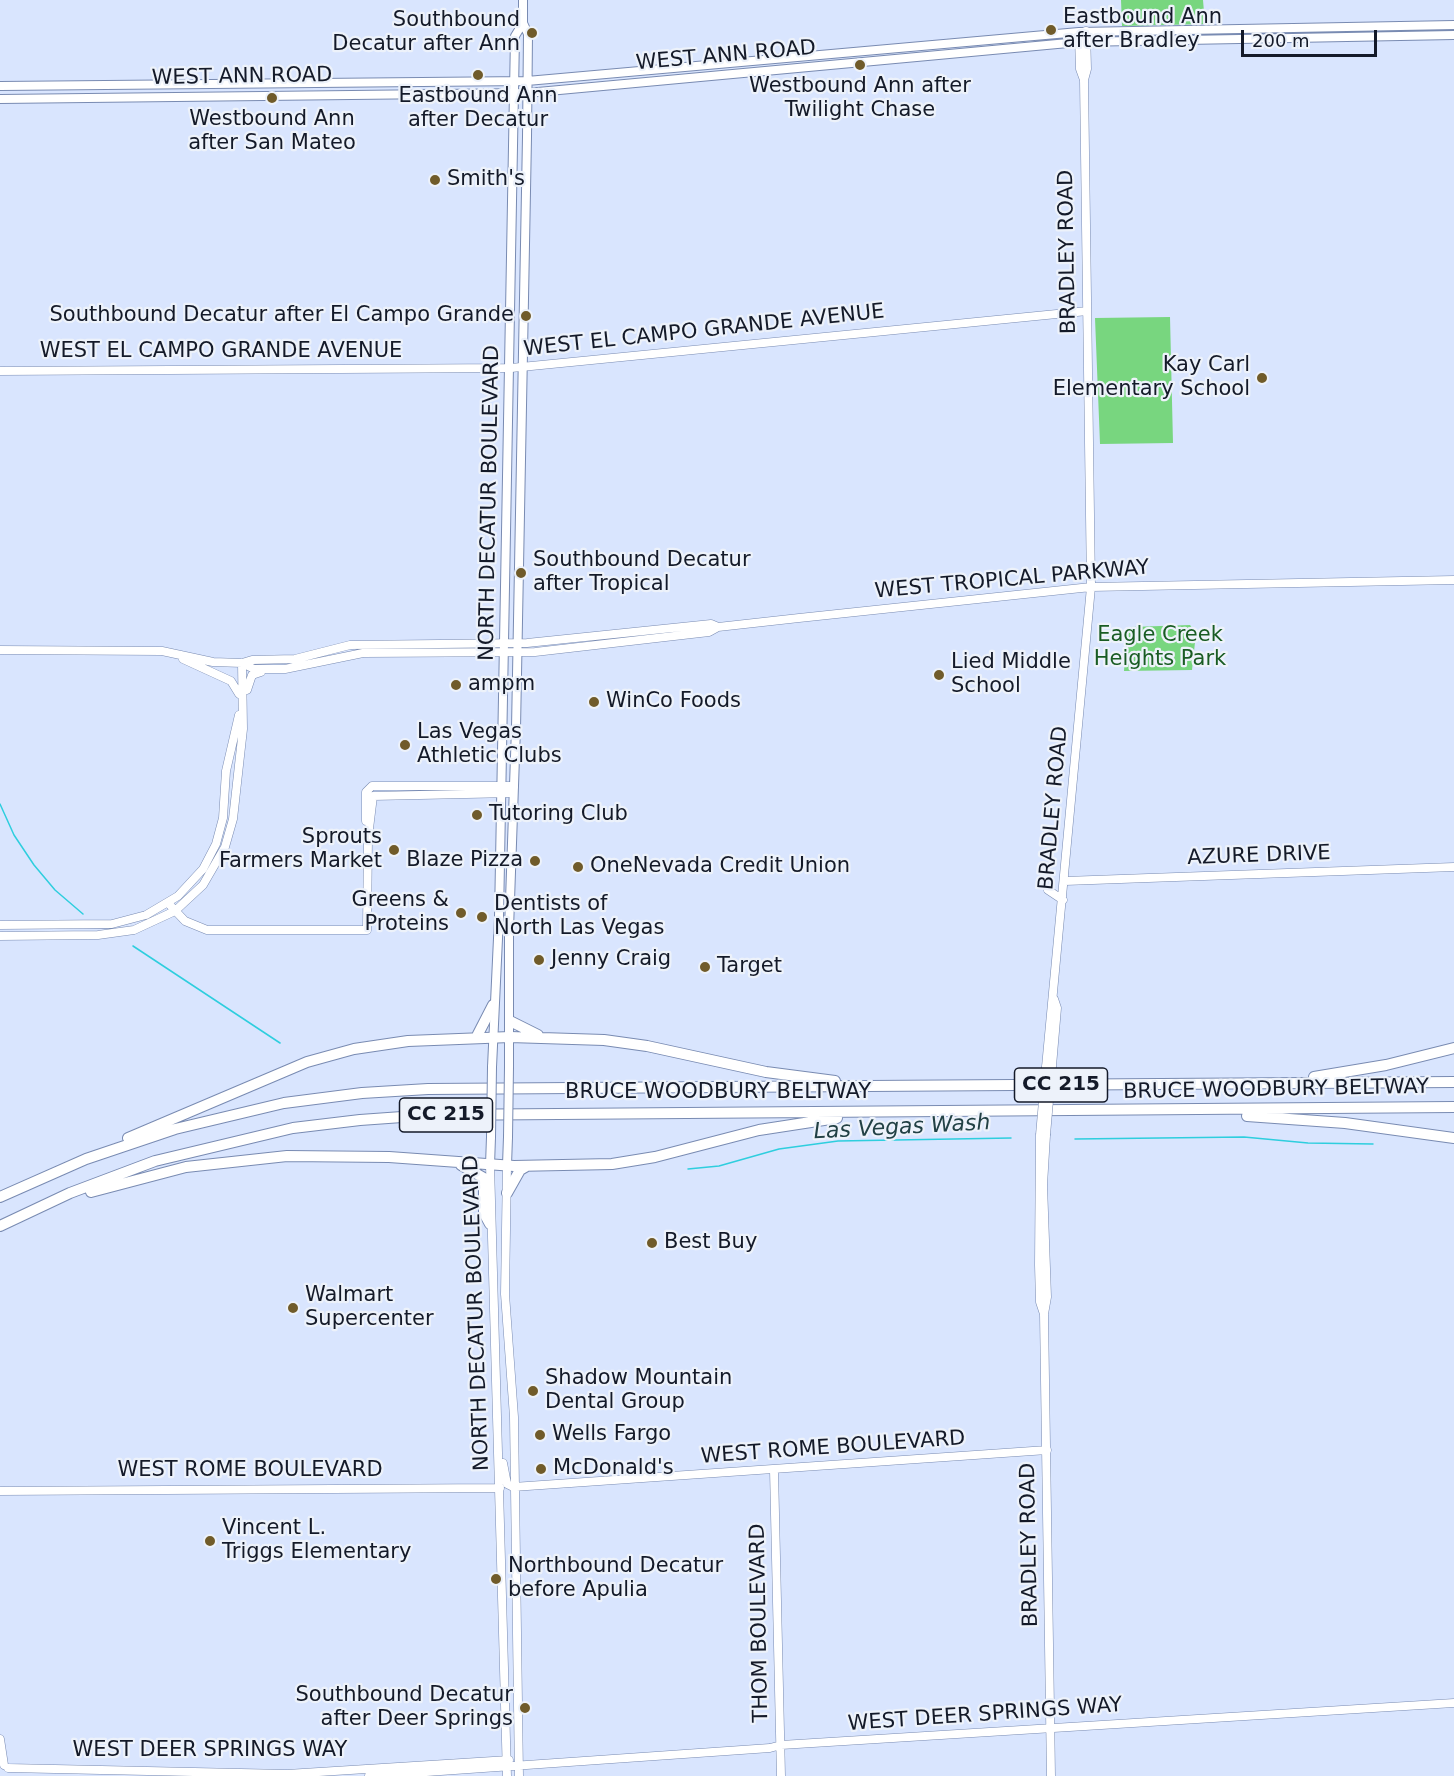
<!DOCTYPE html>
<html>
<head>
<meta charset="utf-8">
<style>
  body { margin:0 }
  #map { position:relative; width:1454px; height:1776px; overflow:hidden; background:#d9e5fe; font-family:"DejaVu Sans",sans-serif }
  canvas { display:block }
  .scale { position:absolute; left:1241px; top:30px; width:136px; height:27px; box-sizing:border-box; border:3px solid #141a29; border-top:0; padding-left:8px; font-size:18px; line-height:21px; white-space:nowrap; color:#141a29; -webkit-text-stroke:4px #edf2fa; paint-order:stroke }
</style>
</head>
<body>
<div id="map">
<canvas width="1454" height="1776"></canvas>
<div class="scale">200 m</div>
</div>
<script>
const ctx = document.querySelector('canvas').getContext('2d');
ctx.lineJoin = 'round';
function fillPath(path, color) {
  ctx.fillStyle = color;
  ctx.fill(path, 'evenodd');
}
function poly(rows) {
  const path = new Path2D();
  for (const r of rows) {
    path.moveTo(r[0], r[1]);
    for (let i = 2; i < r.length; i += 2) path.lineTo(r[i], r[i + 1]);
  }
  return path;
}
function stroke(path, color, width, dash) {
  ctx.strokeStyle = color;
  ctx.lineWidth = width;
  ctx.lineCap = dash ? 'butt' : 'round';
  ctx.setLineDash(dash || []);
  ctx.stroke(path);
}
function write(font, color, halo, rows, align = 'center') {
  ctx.font = font + ' "DejaVu Sans",sans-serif';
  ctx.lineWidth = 4.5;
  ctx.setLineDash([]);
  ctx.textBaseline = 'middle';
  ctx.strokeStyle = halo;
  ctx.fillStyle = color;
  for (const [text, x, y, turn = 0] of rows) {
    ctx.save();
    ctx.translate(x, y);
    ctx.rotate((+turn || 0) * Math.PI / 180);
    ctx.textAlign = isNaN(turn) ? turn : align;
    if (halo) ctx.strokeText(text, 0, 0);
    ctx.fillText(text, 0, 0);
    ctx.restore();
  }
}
fillPath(poly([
  [1121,0,1203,0,1205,24,1122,26],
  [1170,317,1173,443,1100,444,1095,318],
  [1190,625,1196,633,1192,670,1124,671,1127,631,1131,627]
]), '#78d67f');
stroke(poly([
  [0,804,14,835,34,865,55,890,83,914],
  [133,946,280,1043],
  [1075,1139,1244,1137,1308,1143,1373,1144],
  [688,1169,719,1166,779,1149,838,1141,1011,1138]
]), '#2ecede', 1.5);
const secondary = poly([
  [1079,37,1080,69,1084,80],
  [0,371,511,368,1087,311],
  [0,650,162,651,213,662,242,663,252,660,295,659,350,645,527,643,711,624,718,627],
  [183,659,231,681,239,694],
  [242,663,254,669,285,669,363,653,535,652,709,632,718,627,799,618,1091,587,1454,580],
  [247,690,252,675,261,672],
  [366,821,366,792,372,786,514,786],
  [1065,881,1454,867],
  [1048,890,1063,900],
  [168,903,185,921,207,930,367,930,368,837,373,796,513,793],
  [0,925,112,924,146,915,178,896,203,869,216,844,223,818,226,771,239,715],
  [0,936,98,935,134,930,175,911,203,885,225,847,233,819,243,729,242,663],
  [1052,1066,1057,1008,1054,999],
  [1046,1067,1091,587,1084,80,1087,69,1086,31],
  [1040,1135,1039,1265,1040,1302,1044,1314],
  [1046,1135,1043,1185,1047,1297,1044,1314,1051,1776],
  [490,1165,507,1776],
  [507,1165,505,1294,514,1417,519,1776],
  [503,1463,507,1484,513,1487],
  [774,1470,781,1776],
  [513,1487,1047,1450],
  [0,1491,500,1488],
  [0,1739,4,1765],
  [8,1768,287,1774,509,1760],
  [369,1776,770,1748,781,1745,1454,1703]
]);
const primary = poly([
  [0,86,527,81,1079,32,1454,25],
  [0,99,527,93,1079,42,1454,35],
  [492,1067,499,917,515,36,523,23,523,0],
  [509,1067,509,929,516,728,527,137,528,34,523,23],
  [490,1165,491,1137],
  [507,1165,508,1137]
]);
const highway = poly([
  [510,1021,538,1035],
  [476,1038,493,1005],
  [1314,1077,1386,1065,1454,1048],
  [1247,1116,1345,1123,1454,1138],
  [128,1138,307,1062,354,1049,408,1041,510,1037,604,1040,647,1046,766,1072,835,1081],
  [461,1165,484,1178,484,1213,490,1224],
  [91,1192,186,1167,287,1156,389,1157,514,1166,612,1164,655,1157,759,1130,837,1118],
  [507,1193,520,1170,527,1166],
  [0,1197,86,1159,175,1129,284,1103,362,1093,428,1089,1454,1082],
  [0,1226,70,1193,155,1161,293,1128,360,1120,430,1115,1454,1107]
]);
stroke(secondary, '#798bb2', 9);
stroke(primary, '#798bb2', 10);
stroke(highway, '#798bb2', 12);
stroke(secondary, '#fff', 8);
stroke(primary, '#fff', 8);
stroke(highway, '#fff', 10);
const secondaryBridge = poly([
  [1040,1135,1046,1067],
  [1046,1135,1052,1066]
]);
const primaryBridge = poly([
  [491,1137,492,1067],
  [508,1137,509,1067]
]);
stroke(secondaryBridge, '#798bb2', 9, []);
stroke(primaryBridge, '#798bb2', 10, []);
stroke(secondaryBridge, '#fff', 8);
stroke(primaryBridge, '#fff', 8);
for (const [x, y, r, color] of [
  [1051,30,6,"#705b2a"],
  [532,33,6,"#705b2a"],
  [860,65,6,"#705b2a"],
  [478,75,6,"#705b2a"],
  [272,98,6,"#705b2a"],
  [435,180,6,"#705b2a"],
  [526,316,6,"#705b2a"],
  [1262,378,6,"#705b2a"],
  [521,573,6,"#705b2a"],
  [939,675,6,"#705b2a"],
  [456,685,6,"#705b2a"],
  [594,702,6,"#705b2a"],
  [405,745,6,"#705b2a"],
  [477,815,6,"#705b2a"],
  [394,850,6,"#705b2a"],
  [535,861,6,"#705b2a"],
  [578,867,6,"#705b2a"],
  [461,913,6,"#705b2a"],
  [482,917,6,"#705b2a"],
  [539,960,6,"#705b2a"],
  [705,967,6,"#705b2a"],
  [652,1243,6,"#705b2a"],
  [293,1308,6,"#705b2a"],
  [533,1391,6,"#705b2a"],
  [540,1435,6,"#705b2a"],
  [541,1469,6,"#705b2a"],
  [210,1541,6,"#705b2a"],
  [496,1579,6,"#705b2a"],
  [525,1708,6,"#705b2a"]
]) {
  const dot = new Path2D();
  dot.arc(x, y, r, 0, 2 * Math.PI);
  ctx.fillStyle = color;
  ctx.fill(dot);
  stroke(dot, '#edf2fa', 2);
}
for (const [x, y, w] of [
  [1061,1085,93],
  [446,1115,93]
]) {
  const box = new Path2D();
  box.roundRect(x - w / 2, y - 17, w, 34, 4.5);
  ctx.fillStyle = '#edf2fa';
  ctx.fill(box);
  stroke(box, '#141a29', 1.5);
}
write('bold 20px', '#141a29', null, [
  ["CC 215",1061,1085],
  ["CC 215",446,1115]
]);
write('21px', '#141a29', '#edf2fa', [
  ["Eastbound Ann",1063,18],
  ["after Bradley",1063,42],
  ["Southbound",520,21,"right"],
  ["Decatur after Ann",520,45,"right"],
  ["Westbound Ann after",860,87,"center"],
  ["Twilight Chase",860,111,"center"],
  ["Eastbound Ann",478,97,"center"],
  ["after Decatur",478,121,"center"],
  ["Westbound Ann",272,120,"center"],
  ["after San Mateo",272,144,"center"],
  ["Smith's",447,180],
  ["Southbound Decatur after El Campo Grande",514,316,"right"],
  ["Kay Carl",1250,366,"right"],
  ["Elementary School",1250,390,"right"],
  ["Southbound Decatur",533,561],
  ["after Tropical",533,585],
  ["Lied Middle",951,663],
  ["School",951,687],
  ["ampm",468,685],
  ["WinCo Foods",606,702],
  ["Las Vegas",417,733],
  ["Athletic Clubs",417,757],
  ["Tutoring Club",489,815],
  ["Sprouts",382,838,"right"],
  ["Farmers Market",382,862,"right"],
  ["Blaze Pizza",523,861,"right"],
  ["OneNevada Credit Union",590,867],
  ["Greens &",449,901,"right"],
  ["Proteins",449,925,"right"],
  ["Dentists of",494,905],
  ["North Las Vegas",494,929],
  ["Jenny Craig",551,960],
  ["Target",717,967],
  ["Best Buy",664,1243],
  ["Walmart",305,1296],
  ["Supercenter",305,1320],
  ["Shadow Mountain",545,1379],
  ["Dental Group",545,1403],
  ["Wells Fargo",552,1435],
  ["McDonald's",553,1469],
  ["Vincent L.",222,1529],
  ["Triggs Elementary",222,1553],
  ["Northbound Decatur",508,1567],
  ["before Apulia",508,1591],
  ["Southbound Decatur",513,1696,"right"],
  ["after Deer Springs",513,1720,"right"]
], 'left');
write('21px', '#141a29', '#edf2fa', [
  ["WEST ANN ROAD",726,56,-5],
  ["WEST ANN ROAD",242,77,-1],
  ["BRADLEY ROAD",1068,252,-91],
  ["WEST EL CAMPO GRANDE AVENUE",704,331,-6],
  ["WEST EL CAMPO GRANDE AVENUE",221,352],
  ["NORTH DECATUR BOULEVARD",490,503,-89],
  ["WEST TROPICAL PARKWAY",1012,580,-5],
  ["BRADLEY ROAD",1054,808,-85],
  ["AZURE DRIVE",1259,856,-2],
  ["BRUCE WOODBURY BELTWAY",1276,1090,-1],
  ["BRUCE WOODBURY BELTWAY",718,1093],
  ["NORTH DECATUR BOULEVARD",477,1313,-92],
  ["WEST ROME BOULEVARD",833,1448,-4],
  ["WEST ROME BOULEVARD",250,1471],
  ["BRADLEY ROAD",1030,1545,-91],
  ["THOM BOULEVARD",760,1623,-91],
  ["WEST DEER SPRINGS WAY",985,1715,-4],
  ["WEST DEER SPRINGS WAY",210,1751]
]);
write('21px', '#195c23', '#edf2fa', [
  ["Eagle Creek",1160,636],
  ["Heights Park",1160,660]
]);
write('italic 22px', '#224145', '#edf2fa', [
  ["Las Vegas Wash",902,1128,-3]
]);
</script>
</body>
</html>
